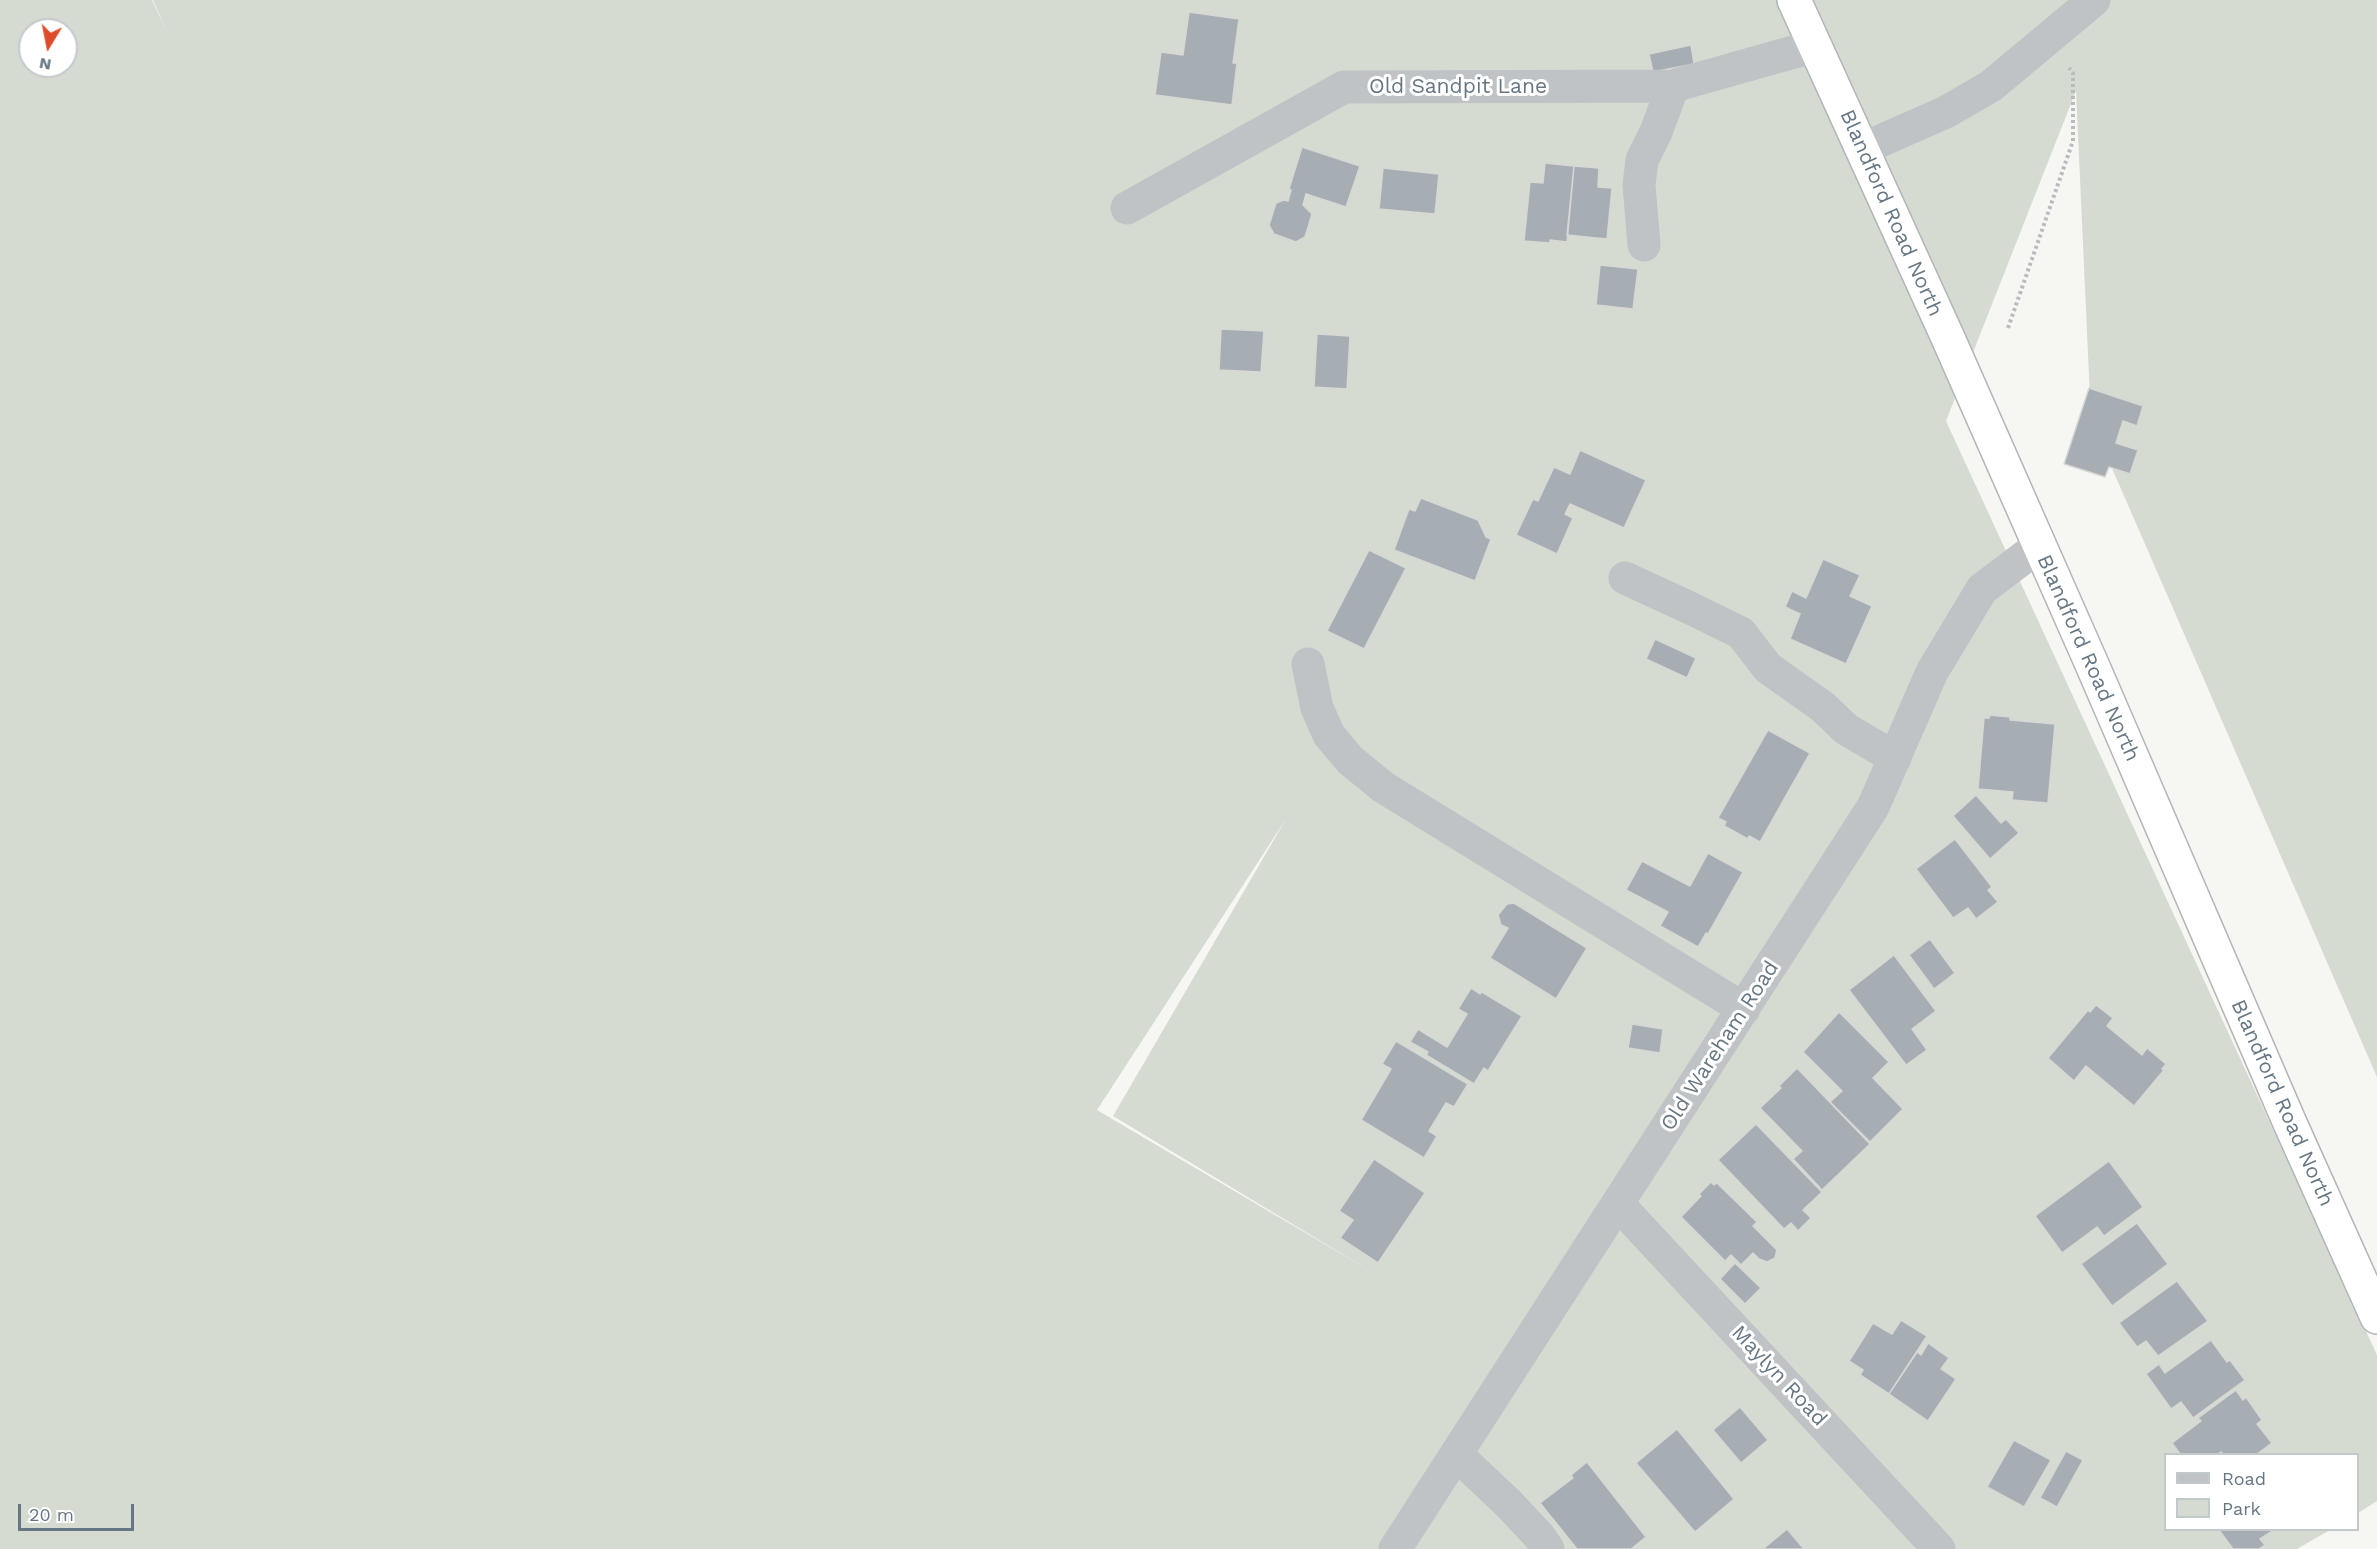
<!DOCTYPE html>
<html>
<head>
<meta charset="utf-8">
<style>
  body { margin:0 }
  #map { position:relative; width:2377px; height:1549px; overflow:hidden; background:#f6f6f3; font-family:"Work Sans",sans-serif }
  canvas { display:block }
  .legend { position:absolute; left:2164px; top:1453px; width:195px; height:78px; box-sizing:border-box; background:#fff; border:2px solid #c2c9cd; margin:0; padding:8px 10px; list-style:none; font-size:18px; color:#667783 }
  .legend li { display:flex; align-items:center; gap:12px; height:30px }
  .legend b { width:30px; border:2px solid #c2c9cd }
  .north { position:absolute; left:18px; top:18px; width:60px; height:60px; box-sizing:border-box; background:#fff; border:2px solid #c2c9cd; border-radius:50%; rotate:190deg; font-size:16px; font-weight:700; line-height:24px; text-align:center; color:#667783 }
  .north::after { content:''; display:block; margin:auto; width:21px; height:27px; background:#de4c2b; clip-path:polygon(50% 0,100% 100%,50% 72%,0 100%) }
  .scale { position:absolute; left:18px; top:1504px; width:116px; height:27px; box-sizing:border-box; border:3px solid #667783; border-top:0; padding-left:8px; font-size:18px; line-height:21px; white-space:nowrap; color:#667783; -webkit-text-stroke:4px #fff; paint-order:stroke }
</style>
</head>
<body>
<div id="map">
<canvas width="2377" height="1549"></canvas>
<ul class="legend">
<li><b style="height:8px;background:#bfc3c6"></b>Road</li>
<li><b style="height:16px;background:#d6dbd2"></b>Park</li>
</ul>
<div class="north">N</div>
<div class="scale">20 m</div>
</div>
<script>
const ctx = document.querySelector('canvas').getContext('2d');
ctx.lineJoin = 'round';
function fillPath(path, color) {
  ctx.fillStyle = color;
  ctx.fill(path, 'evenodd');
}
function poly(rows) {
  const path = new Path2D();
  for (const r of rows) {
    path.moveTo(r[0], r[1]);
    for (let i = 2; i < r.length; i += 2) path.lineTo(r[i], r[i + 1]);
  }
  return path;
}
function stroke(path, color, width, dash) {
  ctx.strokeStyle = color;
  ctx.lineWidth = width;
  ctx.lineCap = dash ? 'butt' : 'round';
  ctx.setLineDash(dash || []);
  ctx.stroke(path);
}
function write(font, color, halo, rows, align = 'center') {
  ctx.font = font + ' "Work Sans",sans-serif';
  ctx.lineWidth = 6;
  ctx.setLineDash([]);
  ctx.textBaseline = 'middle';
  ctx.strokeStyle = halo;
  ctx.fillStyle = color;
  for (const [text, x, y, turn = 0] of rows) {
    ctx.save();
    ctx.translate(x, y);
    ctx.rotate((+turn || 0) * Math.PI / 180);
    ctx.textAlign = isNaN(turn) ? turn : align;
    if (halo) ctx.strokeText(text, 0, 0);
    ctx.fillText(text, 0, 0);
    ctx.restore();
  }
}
fillPath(poly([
  [0,0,152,0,168,34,153,0,2377,0,2377,1077,2091,420,2076,91,1946,421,2377,1355,2377,1501,2358,1513,2358,1454,2166,1454,2166,1530,2330,1530,2297,1549,0,1549],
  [30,30,66,30,66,66,30,66],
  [1286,819,1113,1116,1372,1272,1097,1110]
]), '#d6dbd2');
const building = poly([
  [1189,12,1239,19,1233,63,1237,63,1232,105,1155,95,1161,52,1183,55,1189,12],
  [1691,45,1694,64,1653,72,1649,54,1691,45],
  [1302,147,1360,166,1346,207,1306,194,1303,205,1312,214,1305,237,1296,242,1274,234,1269,225,1276,203,1284,200,1288,201,1291,190,1289,189,1302,147],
  [1545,163,1574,166,1567,242,1550,240,1550,243,1524,241,1530,182,1543,183,1545,163],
  [1574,166,1599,168,1598,187,1612,188,1607,239,1567,235,1574,166],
  [1383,168,1439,174,1435,214,1379,209,1383,168],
  [1600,265,1638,269,1633,309,1596,305,1600,265],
  [1221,329,1264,331,1261,372,1219,370,1221,329],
  [1317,334,1350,336,1347,389,1314,387,1317,334],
  [2089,388,2143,406,2137,426,2123,421,2116,443,2138,450,2130,474,2109,467,2105,477,2064,464,2089,388],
  [1580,450,1646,480,1624,528,1570,504,1565,514,1573,518,1557,554,1516,535,1533,499,1538,501,1554,467,1570,474,1580,450],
  [1421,498,1478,520,1486,537,1491,539,1475,581,1394,550,1409,509,1415,511,1421,498],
  [1369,550,1406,568,1364,649,1327,631,1369,550],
  [1823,559,1860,575,1850,596,1872,606,1846,664,1790,639,1800,614,1785,607,1792,591,1806,598,1823,559],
  [1655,639,1696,658,1687,678,1646,659,1655,639],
  [1990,715,2010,717,2010,720,2055,724,2048,803,2012,800,2013,792,1978,789,1984,718,1989,718,1990,715],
  [1768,730,1810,753,1760,842,1749,836,1748,839,1724,826,1726,822,1718,818,1768,730],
  [1976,795,2001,823,2006,819,2019,833,1990,859,1953,816,1976,795],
  [1955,839,1992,887,1988,890,1998,902,1976,919,1968,908,1953,918,1916,869,1955,839],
  [1708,853,1743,872,1708,934,1706,933,1698,947,1660,926,1668,912,1626,890,1642,861,1690,886,1708,853],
  [1514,903,1587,948,1556,999,1490,958,1508,928,1501,925,1498,915,1507,904,1514,903],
  [1930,939,1955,973,1934,989,1909,955,1930,939],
  [1894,955,1936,1011,1912,1029,1927,1050,1906,1065,1849,990,1894,955],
  [1471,988,1480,994,1482,992,1522,1016,1488,1071,1484,1068,1474,1084,1426,1055,1428,1052,1410,1042,1418,1029,1447,1047,1467,1014,1458,1009,1471,988],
  [2096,1005,2113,1018,2107,1026,2142,1055,2147,1048,2166,1064,2162,1069,2164,1070,2134,1106,2086,1066,2074,1081,2048,1058,2088,1010,2090,1012,2096,1005],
  [1839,1012,1889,1062,1873,1078,1903,1109,1870,1142,1830,1102,1842,1091,1803,1052,1839,1012],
  [1632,1024,1663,1029,1660,1053,1628,1048,1632,1024],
  [1396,1041,1468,1084,1454,1107,1446,1103,1429,1131,1437,1136,1424,1158,1361,1120,1391,1069,1382,1064,1396,1041],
  [1797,1068,1870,1144,1822,1190,1793,1159,1802,1151,1760,1108,1781,1088,1779,1086,1797,1068],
  [1756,1124,1822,1192,1803,1210,1811,1218,1798,1231,1791,1223,1784,1229,1718,1160,1756,1124],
  [1374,1159,1425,1193,1378,1263,1340,1238,1353,1220,1339,1211,1374,1159],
  [2109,1161,2143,1207,2104,1236,2097,1227,2062,1253,2035,1216,2109,1161],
  [1711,1182,1714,1185,1717,1183,1757,1222,1753,1226,1777,1250,1775,1258,1767,1262,1759,1259,1753,1253,1741,1265,1731,1255,1725,1261,1681,1217,1701,1196,1699,1194,1711,1182],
  [2137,1223,2168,1264,2112,1306,2081,1264,2137,1223],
  [1735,1263,1761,1288,1745,1304,1720,1279,1735,1263],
  [2177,1281,2208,1321,2158,1356,2146,1341,2137,1347,2119,1323,2177,1281],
  [1901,1320,1927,1336,1889,1394,1860,1375,1863,1370,1849,1361,1873,1323,1892,1334,1901,1320],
  [2211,1340,2227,1362,2230,1360,2245,1380,2193,1418,2181,1402,2171,1409,2146,1374,2159,1364,2165,1373,2211,1340],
  [1928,1343,1949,1358,1941,1369,1956,1379,1928,1421,1889,1394,1917,1352,1921,1355,1928,1343],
  [2236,1390,2243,1400,2246,1397,2262,1420,2257,1424,2272,1443,2257,1454,2223,1454,2221,1452,2218,1454,2180,1454,2172,1443,2201,1421,2198,1418,2236,1390],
  [1740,1407,1768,1440,1741,1463,1713,1430,1740,1407],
  [1677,1429,1734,1499,1695,1532,1636,1463,1677,1429],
  [2014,1440,2051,1460,2024,1507,1987,1487,2014,1440],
  [2066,1451,2083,1460,2057,1507,2040,1498,2066,1451],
  [1587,1462,1646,1537,1631,1549,1577,1549,1540,1503,1573,1478,1571,1475,1587,1462],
  [1787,1529,1804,1549,1763,1549,1787,1529],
  [2219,1530,2274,1530,2260,1539,2265,1545,2259,1549,2233,1549,2219,1530]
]);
fillPath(building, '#a6aeb4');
stroke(building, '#d7d7d5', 1.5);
const highway = poly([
  [1794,0,1948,338,2094,669,2289,1121,2377,1317]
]);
stroke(highway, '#b2b6b9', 36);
stroke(poly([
  [2008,328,2073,141,2073,73,2069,68]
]), '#b9bcbe', 4, [3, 3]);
stroke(poly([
  [1862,149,1946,112,1991,86,2094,0],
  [1127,208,1344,87,1673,86,1815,46],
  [1644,245,1639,185,1642,160,1656,132,1673,86],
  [1625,578,1688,607,1741,633,1768,668,1823,707,1846,729,1895,758],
  [1308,664,1317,708,1329,735,1350,760,1383,787,1744,1009],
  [1618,1204,1939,1549],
  [1456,1454,1509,1504,1539,1536,1548,1549],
  [1395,1549,1873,807,1932,672,1982,589,2039,546]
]), '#bfc3c6', 33);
stroke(highway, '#fff', 33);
write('21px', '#667783', '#fff', [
  ["Old Sandpit Lane",1458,87],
  ["Blandford Road North",1891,213,66],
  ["Blandford Road North",2088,658,66],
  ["Old Wareham Road",1720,1046,-57],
  ["Blandford Road North",2282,1103,66],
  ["Maylyn Road",1779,1376,47]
]);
</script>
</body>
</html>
